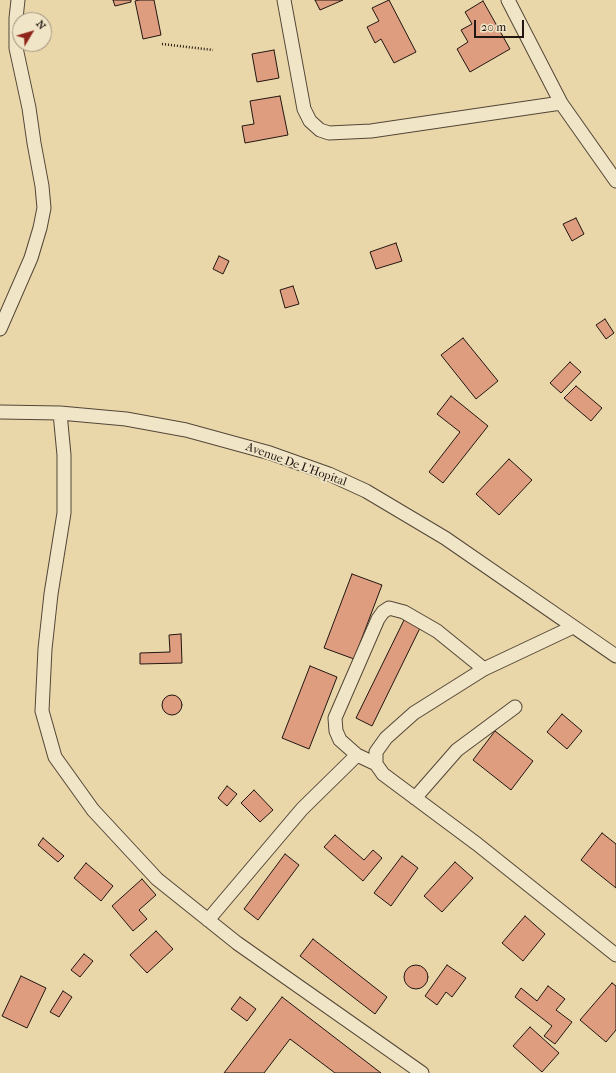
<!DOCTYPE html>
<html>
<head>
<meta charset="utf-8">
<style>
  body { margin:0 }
  #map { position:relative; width:616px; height:1073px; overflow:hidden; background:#e9d7a9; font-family:"IM FELL French Canon",serif }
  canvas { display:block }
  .north { position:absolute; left:12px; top:12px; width:40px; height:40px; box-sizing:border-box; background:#f1e5c7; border:1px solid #9e927e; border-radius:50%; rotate:52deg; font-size:11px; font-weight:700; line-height:16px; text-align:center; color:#211611 }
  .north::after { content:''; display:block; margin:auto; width:14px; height:18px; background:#8f2418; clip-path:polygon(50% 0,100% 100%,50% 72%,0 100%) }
  .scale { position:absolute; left:474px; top:20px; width:50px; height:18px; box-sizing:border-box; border:2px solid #211611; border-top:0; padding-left:5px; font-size:12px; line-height:14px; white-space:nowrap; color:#211611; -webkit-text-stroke:3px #f1e5c7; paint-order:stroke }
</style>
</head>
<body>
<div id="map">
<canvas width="616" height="1073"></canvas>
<div class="north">N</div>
<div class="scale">20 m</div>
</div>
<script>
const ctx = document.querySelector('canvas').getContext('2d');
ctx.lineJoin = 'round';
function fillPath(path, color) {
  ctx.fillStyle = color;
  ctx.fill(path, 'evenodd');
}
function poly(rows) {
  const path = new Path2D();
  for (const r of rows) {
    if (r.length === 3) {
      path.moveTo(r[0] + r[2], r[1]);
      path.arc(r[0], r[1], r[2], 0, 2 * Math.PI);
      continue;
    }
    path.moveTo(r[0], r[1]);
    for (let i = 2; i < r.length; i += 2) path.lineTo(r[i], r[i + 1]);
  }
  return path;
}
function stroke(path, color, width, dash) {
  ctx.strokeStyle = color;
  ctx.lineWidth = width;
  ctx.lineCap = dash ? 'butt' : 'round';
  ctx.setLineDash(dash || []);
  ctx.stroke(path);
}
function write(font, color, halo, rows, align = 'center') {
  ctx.font = font + ' "IM FELL French Canon",serif';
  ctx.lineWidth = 3.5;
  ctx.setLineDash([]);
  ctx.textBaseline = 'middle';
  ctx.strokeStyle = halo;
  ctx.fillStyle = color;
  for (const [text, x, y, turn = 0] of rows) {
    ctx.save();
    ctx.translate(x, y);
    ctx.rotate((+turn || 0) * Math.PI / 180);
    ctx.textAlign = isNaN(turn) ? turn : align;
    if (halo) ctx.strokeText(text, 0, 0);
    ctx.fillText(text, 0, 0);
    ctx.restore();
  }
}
const building = poly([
  [113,0,131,0,131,2,115,6,113,0],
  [139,0,154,0,161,35,143,39,135,1,139,0],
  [315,0,343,0,320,10,315,0],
  [389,0,416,52,394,63,381,39,375,43,367,27,379,21,372,8,389,0],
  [483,1,510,49,470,72,457,49,468,42,461,30,472,24,465,12,483,1],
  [274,50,279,78,257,82,252,54,274,50],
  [280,96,288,135,245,143,242,126,254,124,250,101,280,96],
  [576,218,584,234,572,241,563,224,576,218],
  [396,243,402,261,376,269,370,252,396,243],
  [219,256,229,261,223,274,213,269,219,256],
  [293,286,299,304,285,308,280,290,293,286],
  [605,319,614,333,606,339,596,325,605,319],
  [463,338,498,381,476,399,441,355,463,338],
  [570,362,581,372,561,393,550,383,570,362],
  [576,386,602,408,591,421,564,398,576,386],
  [451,396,488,426,443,483,429,472,460,432,437,414,451,396],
  [509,459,532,480,499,515,476,494,509,459],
  [352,574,382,585,354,659,324,648,352,574],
  [405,618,421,626,372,726,356,718,405,618],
  [181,634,182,663,140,664,140,653,170,652,169,635,181,634],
  [310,666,337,677,309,749,282,738,310,666],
  [172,705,10],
  [562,714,582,731,567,749,547,732,562,714],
  [495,731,533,761,511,790,473,760,495,731],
  [227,786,237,794,227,806,218,798,227,786],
  [254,790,273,810,260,822,241,803,254,790],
  [602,833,616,844,616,888,581,860,602,833],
  [335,835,364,860,373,850,382,858,363,881,324,847,335,835],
  [43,838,64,856,58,862,38,845,43,838],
  [285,854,299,865,258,920,244,909,285,854],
  [402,856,418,868,391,906,374,893,402,856],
  [455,862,473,878,442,912,424,896,455,862],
  [86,863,113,886,101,901,74,878,86,863],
  [142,879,156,895,139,910,147,919,133,931,112,906,142,879],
  [525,916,545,934,523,961,502,943,525,916],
  [156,931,173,949,147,973,130,955,156,931],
  [313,939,387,997,375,1014,300,956,313,939],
  [84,954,93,961,80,977,71,970,84,954],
  [416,977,12],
  [447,965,466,978,452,997,446,992,437,1005,425,996,447,965],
  [21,976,46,988,27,1028,2,1016,21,976],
  [612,983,616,986,616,1030,606,1042,580,1020,612,983],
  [548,986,565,999,556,1010,572,1022,555,1044,544,1036,552,1026,515,997,521,988,537,1001,548,986],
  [63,991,72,997,59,1017,50,1012,63,991],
  [240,997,256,1009,247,1021,231,1009,240,997],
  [282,997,381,1073,335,1073,290,1039,264,1073,224,1073,282,997],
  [530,1027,559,1053,542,1072,513,1046,530,1027]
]);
fillPath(building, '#dd9d7e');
stroke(building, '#211611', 1);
const minor = poly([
  [284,0,304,109,310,121,320,130,329,133,371,131,561,103],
  [508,0,561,103,616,181],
  [0,329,31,258,40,228,44,208,42,186,34,143,29,108,16,48,16,18,18,0],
  [0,412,60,413,126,419,186,430,270,453,329,474,366,491,445,538,616,656],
  [60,413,64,455,64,513,51,594,45,649,42,711,55,757,93,810,157,879,237,943,422,1073],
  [573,627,484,669,414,713,386,738,376,752,376,764,383,774,477,844,616,955],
  [376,764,357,755,340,740,336,731,335,718,378,619,383,612,389,608,404,612,437,631,484,669],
  [415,798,457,750,515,707],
  [208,920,302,809,357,755]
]);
stroke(minor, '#534637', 15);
stroke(poly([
  [162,44,213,50]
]), '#211611', 2.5, [1, 2]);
stroke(minor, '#f1e5c7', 13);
write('12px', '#211611', '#f1e5c7', [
  ["Avenue De L'Hopital",296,465,20]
]);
</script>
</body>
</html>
